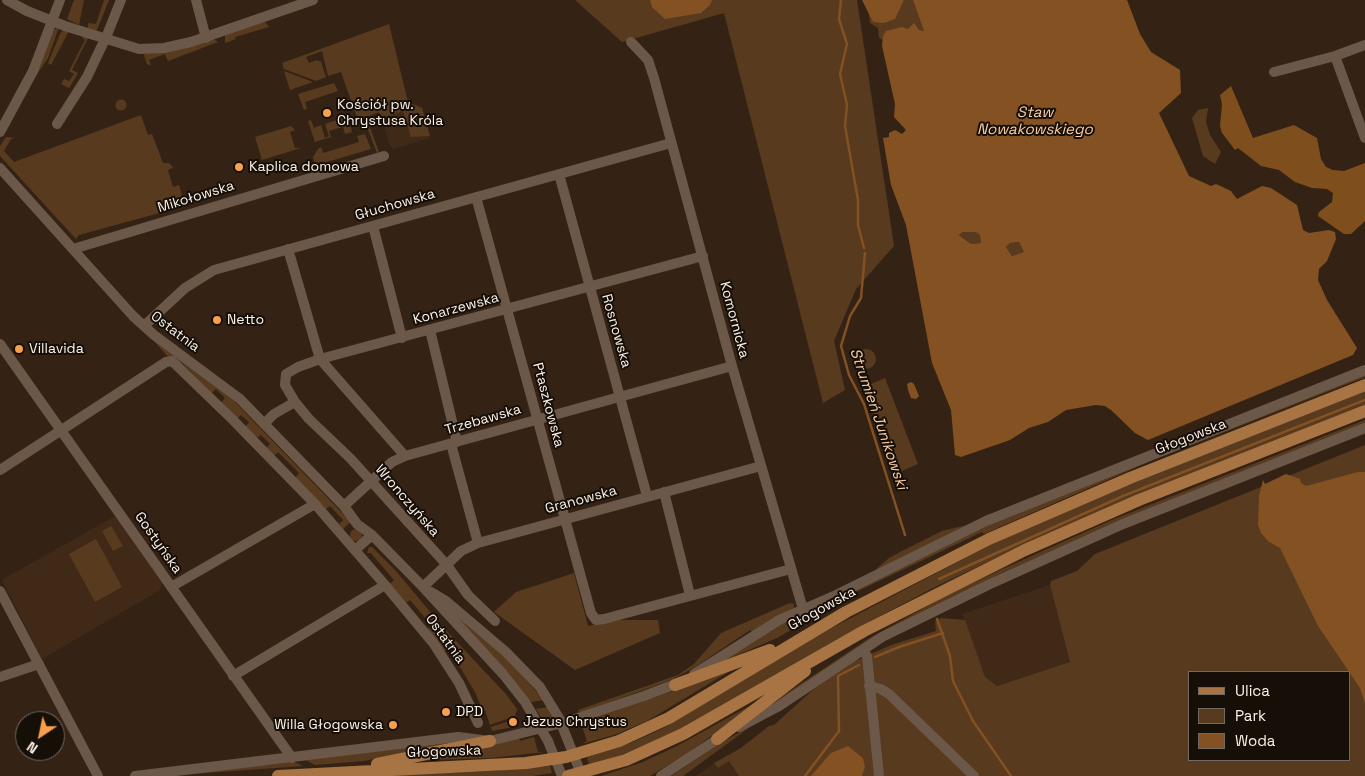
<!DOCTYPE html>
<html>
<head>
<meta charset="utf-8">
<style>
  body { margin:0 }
  #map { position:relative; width:1365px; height:776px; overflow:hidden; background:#342315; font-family:"Space Grotesk",sans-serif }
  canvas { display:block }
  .legend { position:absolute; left:1188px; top:671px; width:162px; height:90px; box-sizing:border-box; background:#160f08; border:1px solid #726962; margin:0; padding:6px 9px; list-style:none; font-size:15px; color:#fdf1e8 }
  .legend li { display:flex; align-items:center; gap:10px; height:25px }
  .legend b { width:25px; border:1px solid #726962 }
  .north { position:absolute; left:15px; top:711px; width:50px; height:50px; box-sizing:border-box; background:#160f08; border:1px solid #726962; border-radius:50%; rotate:214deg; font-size:14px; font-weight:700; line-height:20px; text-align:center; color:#fdf1e8 }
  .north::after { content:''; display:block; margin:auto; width:18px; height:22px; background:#f8a04b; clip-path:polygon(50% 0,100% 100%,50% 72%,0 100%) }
</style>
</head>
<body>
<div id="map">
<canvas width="1365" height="776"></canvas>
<ul class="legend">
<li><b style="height:6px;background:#a87443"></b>Ulica</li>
<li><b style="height:14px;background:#583a1f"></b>Park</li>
<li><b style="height:14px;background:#835122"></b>Woda</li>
</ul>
<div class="north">N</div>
</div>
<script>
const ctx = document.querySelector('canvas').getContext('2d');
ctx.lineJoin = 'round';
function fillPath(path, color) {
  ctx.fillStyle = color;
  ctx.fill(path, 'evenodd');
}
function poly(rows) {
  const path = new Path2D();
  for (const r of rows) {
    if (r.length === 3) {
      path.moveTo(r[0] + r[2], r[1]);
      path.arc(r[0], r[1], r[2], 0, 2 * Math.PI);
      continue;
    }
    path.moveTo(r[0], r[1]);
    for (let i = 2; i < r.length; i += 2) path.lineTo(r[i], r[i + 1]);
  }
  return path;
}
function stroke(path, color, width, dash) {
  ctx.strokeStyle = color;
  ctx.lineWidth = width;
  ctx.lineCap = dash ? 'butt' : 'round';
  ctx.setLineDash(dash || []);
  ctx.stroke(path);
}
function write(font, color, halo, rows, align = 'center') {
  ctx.font = font + ' "Space Grotesk",sans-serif';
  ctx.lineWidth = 4;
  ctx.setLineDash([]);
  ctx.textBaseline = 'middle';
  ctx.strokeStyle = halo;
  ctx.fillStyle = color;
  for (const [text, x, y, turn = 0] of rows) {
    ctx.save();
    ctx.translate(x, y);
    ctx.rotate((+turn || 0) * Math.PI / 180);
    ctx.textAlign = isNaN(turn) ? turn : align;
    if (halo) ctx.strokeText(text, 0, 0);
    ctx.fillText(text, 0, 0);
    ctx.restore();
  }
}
fillPath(poly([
  [422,108,430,138,393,149,389,143,379,112],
  [115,516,162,583,160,590,42,659,2,580],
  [1050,585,1070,662,997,686,985,677,962,614],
  [729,761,739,776,696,776,714,763,718,768]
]), '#402a17');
fillPath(poly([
  [74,0,84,0,79,25,67,19],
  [104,0,109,0,97,30,88,30,88,23,96,24],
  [575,0,857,0,894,246,856,289,834,341,845,390,823,403,724,13,622,42],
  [904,0,913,0,925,31,908,29,883,36,883,40,879,38,878,28,870,23,868,10,873,22,901,5],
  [264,21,269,27,235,37,236,39,225,43,225,35],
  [389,24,408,102,422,108,430,136,411,137,403,111,381,118,379,112,366,117,379,152,377,153,367,127,361,129,341,72,328,76,322,51,306,57,309,63,317,60,321,62,326,77,316,81,284,69,282,63],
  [59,27,48,58,34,79,54,30],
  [64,29,69,31,51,65,48,63,60,34],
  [81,36,82,36,93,39,93,40,88,38,72,70,78,73,69,88,61,84,64,79,69,81,74,74,69,71,85,40],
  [214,39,218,42,168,61,165,54,149,60,151,66,147,64,144,55,146,52],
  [284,71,313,82,290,90],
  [334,83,338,91,305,102,307,109,304,110,298,94],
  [121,105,5.5],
  [1208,108,1206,122,1210,135,1221,152,1215,164,1203,156,1192,118,1198,110],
  [141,115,148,135,152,134,163,163,169,163,172,166,173,168,168,170,173,187,179,185,185,206,79,235,76,239,0,156,0,146,6,137,15,138,11,139,4,151,14,162],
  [348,116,352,132,345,134,343,127,329,131,331,137,315,142,308,121,311,120,314,128,321,125,325,138,329,136,325,124],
  [291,126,295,130,290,132,295,148,301,148,262,160,255,137],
  [365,134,371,149,327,162,329,168,321,170,316,167,313,157,318,149,321,147,323,153,359,142,357,136],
  [976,231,980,234,981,243,971,244,959,235,963,232],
  [1019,242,1024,252,1012,256,1006,247,1010,243],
  [154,341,232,399,351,522,343,529,339,524,343,520,330,506,326,509,295,478,299,473,278,452,274,456,266,448,270,444,261,435,257,438,245,427,249,422,241,415,237,419,221,403,225,398,216,389,212,393,182,363,169,358],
  [866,359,10],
  [1365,374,1365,377,1153,460,984,534,982,532,858,591,777,638,719,663,756,637,789,619,828,603,1018,511],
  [885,378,918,464,895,474,864,387],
  [1365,391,1365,406,1023,545,935,587,861,626,675,732,624,754,589,765,587,757,633,742,664,728,822,633,992,544,1093,499],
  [1365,420,1365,423,1115,523,1000,574,766,707,868,639,940,599,998,571,1114,519],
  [1365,445,1365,776,739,776,729,761,718,768,714,763,741,748,769,726,774,725,816,687,853,662,891,645,936,631,935,621,941,618,965,620,985,677,997,686,1070,662,1050,585,1051,581,1077,571,1095,554],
  [1189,672,1349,672,1349,760,1189,760],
  [967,525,878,570,876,569,889,558,902,551,942,531],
  [111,526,123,546,113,551,102,531],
  [356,535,6],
  [96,539,122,587,95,602,69,554],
  [369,547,372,547,396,571,442,626,505,693,517,709,515,716,490,725,485,710,478,706,480,704,475,692,449,649,444,651,428,629,432,626,410,600,406,603,390,584,394,580,371,553,367,553],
  [574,573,588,626,618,620,658,620,660,633,575,670,494,612,516,592],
  [790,603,794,604,794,608,752,632,750,630,695,667,671,680,579,713,578,710,678,675,694,664,721,633],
  [450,610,508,660,544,700,531,702,504,668],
  [745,662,647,721,617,734,582,744,587,741,581,723,673,691],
  [769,695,686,754,650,776,601,776,643,762,677,746],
  [548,707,555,719,544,722,536,709],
  [515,719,513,727,492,731,491,727],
  [757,722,683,776,671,776,721,743],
  [534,737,538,752,544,752,491,758,424,760,519,738,520,741],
  [450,743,364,761,315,765,306,760],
  [292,761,303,766,164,776,284,763],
  [550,766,552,773,533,776,371,776,492,771]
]), '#583a1f');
fillPath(poly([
  [1231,86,1253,138,1294,125,1317,138,1321,159,1326,167,1333,170,1344,171,1365,163,1365,221,1351,234,1344,234,1318,216,1319,212,1332,202,1333,193,1327,189,1312,188,1295,182,1279,170,1261,166,1238,148,1235,150,1222,133,1220,126,1222,104,1220,95]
]), '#7f4e1d');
fillPath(poly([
  [650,0,712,0,710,5,701,13,665,19,652,7],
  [862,0,904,0,895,19,884,23,873,22],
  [913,0,1127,0,1140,34,1151,52,1180,70,1181,93,1159,113,1189,176,1211,186,1216,184,1231,191,1237,199,1262,186,1271,188,1297,205,1303,230,1309,233,1329,230,1335,232,1336,239,1327,261,1319,269,1318,280,1327,300,1357,348,1353,355,1148,440,1135,433,1111,410,1105,406,1096,405,1066,410,1048,422,1029,428,1010,440,961,457,955,455,951,410,932,363,906,225,891,185,883,138,889,137,889,133,895,130,902,134,906,130,894,117,895,104,882,46,883,36,886,31,902,27,908,29,914,23,919,30,924,31],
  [976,232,980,235,981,243,971,244,959,235,963,232],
  [1019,242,1024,252,1012,256,1006,247,1010,243],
  [911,382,914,384,919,396,916,399,911,398,908,390,907,384],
  [1358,472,1365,472,1365,704,1360,688,1318,626,1280,548,1268,541,1261,533,1258,525,1259,496,1263,480,1265,484,1286,474,1300,479,1301,483,1306,486],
  [848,746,863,758,865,767,862,776,811,776,831,753]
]), '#835122');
stroke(poly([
  [841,0,839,19,847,44,840,74,847,105,845,126,858,200,858,225,864,248],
  [865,253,861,298,850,316,841,346,849,375,864,404,905,535],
  [939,579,1123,496,1365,400],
  [937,619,950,656,953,681,973,721,1011,776],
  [875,657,899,647,943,633],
  [805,776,839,731,838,676,859,665]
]), '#835122', 2.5);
stroke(poly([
  [7,0,27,11,65,26,139,49,164,48,191,42,313,0],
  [196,0,206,38],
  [631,42,648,60,654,78,732,366,803,609],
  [1335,56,1365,45],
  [1274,72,1335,56,1365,138],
  [57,124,87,77,107,35,121,0],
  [0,132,33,71,60,0],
  [0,168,133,316,154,335,240,399,344,506,357,524,372,535,423,587,503,674,525,702,548,741,562,776],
  [559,174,647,496],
  [476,197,591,613,596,620,604,619,791,569],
  [373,226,402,338],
  [73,249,384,156],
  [288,249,320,359,405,456],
  [144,326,185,288,214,270,671,143],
  [430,330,457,442],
  [0,344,292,758],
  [295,402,309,419,350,458,446,564,468,595,495,621],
  [264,424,274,414,295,402,285,385,286,374,298,367,320,359,703,256],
  [451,444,478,543],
  [0,470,166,362,172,361,233,420,315,504,385,585,434,644,459,683,478,723],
  [664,492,690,595],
  [344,506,392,462,405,456,732,366],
  [355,550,372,535],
  [171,587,315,504],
  [423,587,461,551,478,543,761,466],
  [0,591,98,776],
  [431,592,446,601,506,652,540,687,559,718,582,776],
  [863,650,867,656,879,776],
  [694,674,779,620,836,595,986,521,1365,370],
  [233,676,385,585],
  [0,677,39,664],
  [869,686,881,689,889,694,974,776],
  [739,727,779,706,882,637,988,585,1123,524,1365,428],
  [135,776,458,737,490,741,566,722,644,696,681,682],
  [661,776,724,735]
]), '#6b5848', 10);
stroke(poly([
  [675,685,770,650],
  [717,739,805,671],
  [377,764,490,741],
  [278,776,526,763,566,757,619,741,669,718,846,612,989,539,1130,478,1365,385],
  [568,776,626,760,683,734,864,631,1025,550,1139,500,1365,411]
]), '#a87443', 12);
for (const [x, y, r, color] of [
  [327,113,5,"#f8a04b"],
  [239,167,5,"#f8a04b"],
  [217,320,5,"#f8a04b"],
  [19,349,5,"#f8a04b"],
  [446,712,5,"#f8a04b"],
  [513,722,5,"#f8a04b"],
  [393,725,5,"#f8a04b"]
]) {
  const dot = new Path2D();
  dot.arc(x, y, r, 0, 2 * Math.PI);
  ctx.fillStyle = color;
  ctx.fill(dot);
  stroke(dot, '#160f08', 2);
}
write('14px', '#fdf1e8', '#160f08', [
  ["Kościół pw.",337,105],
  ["Chrystusa Króla",337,121],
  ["Kaplica domowa",249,167],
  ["Netto",227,320],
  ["Villavida",29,349],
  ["DPD",456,712],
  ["Jezus Chrystus",523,722],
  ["Willa Głogowska",383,725,"right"]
], 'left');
write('14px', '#fdf1e8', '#160f08', [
  ["Mikołowska",196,197,-17],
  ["Głuchowska",395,205,-16],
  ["Konarzewska",456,309,-15],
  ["Komornicka",734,320,75],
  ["Rosnowska",616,331,74],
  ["Ostatnia",175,332,37],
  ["Ptaszkowska",548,405,75],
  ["Trzebawska",483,420,-16],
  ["Głogowska",1191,437,-21],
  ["Granowska",581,500,-15],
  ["Wronczyńska",407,501,49],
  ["Gostyńska",158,543,55],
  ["Głogowska",822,609,-29],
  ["Ostatnia",445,639,54],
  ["Głogowska",444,752,-2]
]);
write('italic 15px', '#facda6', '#160f08', [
  ["Staw",1035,113],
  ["Nowakowskiego",1035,130],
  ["Strumień Junikowski",878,419,71]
]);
</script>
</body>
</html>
